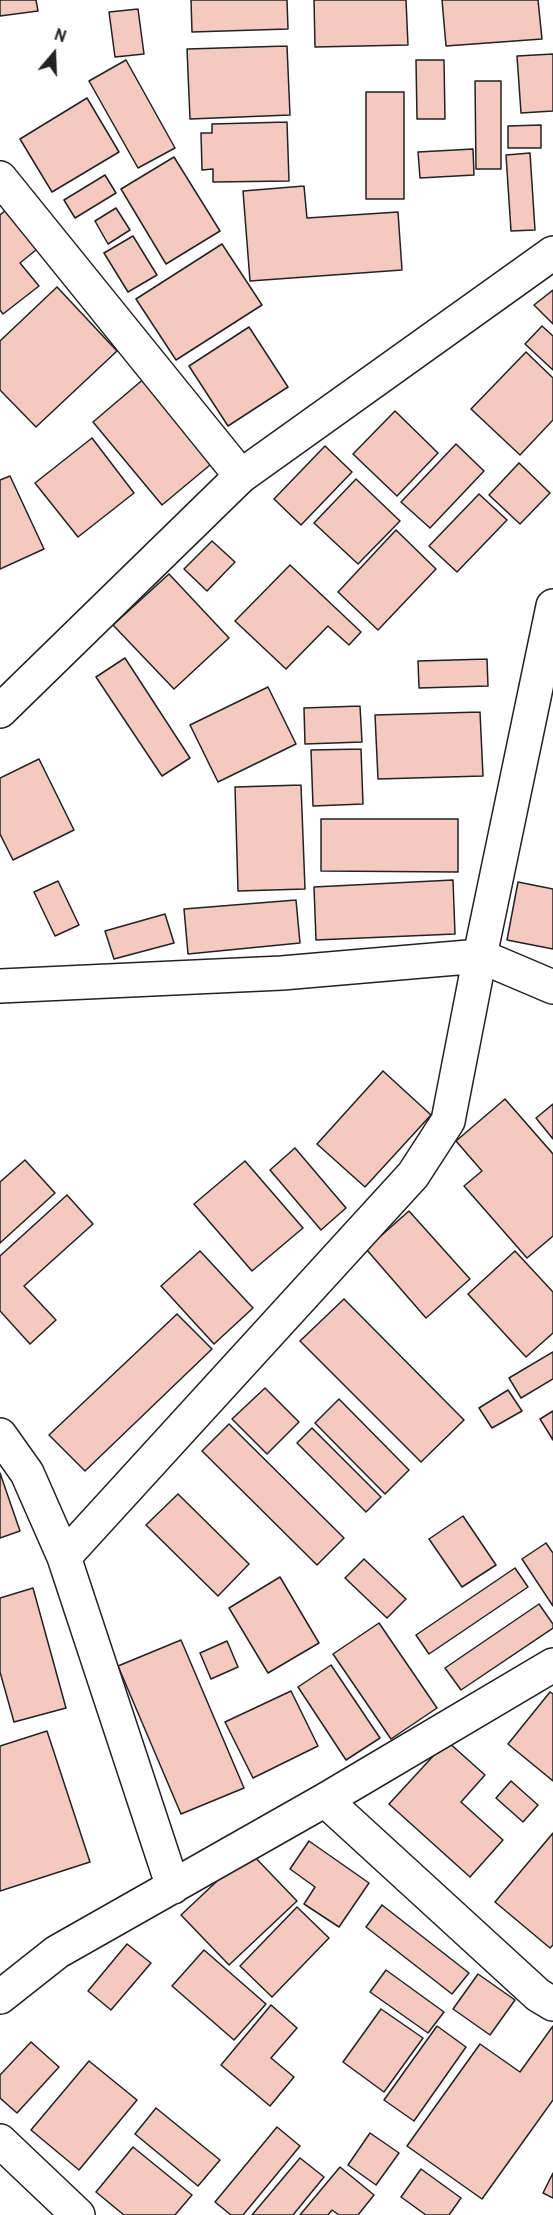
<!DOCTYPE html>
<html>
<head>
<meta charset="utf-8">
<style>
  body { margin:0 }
  #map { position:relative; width:553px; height:2215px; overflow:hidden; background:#fff; font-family:Overpass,sans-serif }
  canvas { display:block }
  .north { position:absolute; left:24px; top:24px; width:60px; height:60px; -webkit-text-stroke:4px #fff; paint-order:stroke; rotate:19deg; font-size:16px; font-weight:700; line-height:24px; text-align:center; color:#222 }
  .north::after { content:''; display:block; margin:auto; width:21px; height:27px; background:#222; clip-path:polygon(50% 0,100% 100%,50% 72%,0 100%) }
</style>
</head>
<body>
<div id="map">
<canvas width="553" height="2215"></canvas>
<div class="north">N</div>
</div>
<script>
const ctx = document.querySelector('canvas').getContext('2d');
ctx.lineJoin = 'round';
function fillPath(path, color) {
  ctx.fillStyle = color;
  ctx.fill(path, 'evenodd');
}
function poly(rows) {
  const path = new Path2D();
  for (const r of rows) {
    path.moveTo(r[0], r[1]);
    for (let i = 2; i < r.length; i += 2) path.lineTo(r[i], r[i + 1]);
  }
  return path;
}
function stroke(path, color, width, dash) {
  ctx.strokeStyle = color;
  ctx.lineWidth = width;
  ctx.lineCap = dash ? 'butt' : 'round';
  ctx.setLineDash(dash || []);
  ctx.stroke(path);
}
const building = poly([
  [0,0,36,0,38,11,0,16,0,0],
  [191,0,287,0,288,29,192,32,191,0],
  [314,0,406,0,408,45,315,47,314,0],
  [442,0,538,0,542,39,446,46,442,0],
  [138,9,144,54,115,57,109,12,138,9],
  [287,46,290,115,190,119,187,49,287,46],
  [553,54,553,111,521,113,517,56,553,54],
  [126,60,175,148,138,168,89,81,126,60],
  [416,60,444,60,445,119,417,119,416,60],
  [475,81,501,81,501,169,476,169,475,81],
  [366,92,404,92,404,199,366,199,366,92],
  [87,98,119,152,52,192,20,139,87,98],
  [287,122,289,181,213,182,213,169,202,170,201,133,212,133,212,124,287,122],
  [541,125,541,148,508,148,508,126,541,125],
  [473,149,474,175,420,178,418,152,473,149],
  [530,153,535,230,511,231,506,155,530,153],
  [174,157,220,231,166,264,121,189,174,157],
  [105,175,116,193,75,218,64,200,105,175],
  [304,186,307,218,398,212,402,270,250,281,243,191,304,186],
  [11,206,42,245,20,263,39,286,3,314,0,310,0,215,11,206],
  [116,208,130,230,108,244,95,221,116,208],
  [133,236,157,275,128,292,104,253,133,236],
  [222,244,262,305,176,360,136,299,222,244],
  [57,287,117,351,36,427,0,390,0,341,57,287],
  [553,290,553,324,534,305,553,290],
  [542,326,553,336,553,370,525,344,542,326],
  [249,327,288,387,228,426,189,366,249,327],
  [526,352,553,378,553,420,520,455,471,409,526,352],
  [146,377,216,460,162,505,93,422,146,377],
  [395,411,438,453,397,496,353,454,395,411],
  [92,438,134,493,78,537,35,483,92,438],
  [456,444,484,471,430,528,401,502,456,444],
  [325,446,352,472,301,525,274,499,325,446],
  [519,463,550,493,520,524,489,495,519,463],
  [10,476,44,549,0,569,0,480,10,476],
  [356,479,400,521,358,564,314,523,356,479],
  [479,494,507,520,457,572,429,546,479,494],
  [396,530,436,569,378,630,338,592,396,530],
  [212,541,235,562,207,591,184,569,212,541],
  [290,565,361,632,349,645,328,626,286,669,235,621,290,565],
  [169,574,229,638,174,689,113,625,169,574],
  [125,658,190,758,162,776,96,677,125,658],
  [487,659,488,686,419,688,418,661,487,659],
  [268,687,296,744,218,782,190,725,268,687],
  [360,706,362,742,305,744,304,708,360,706],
  [480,712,483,776,378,779,375,715,480,712],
  [361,749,363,804,313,806,311,750,361,749],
  [39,759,74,830,13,860,0,834,0,778,39,759],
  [301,785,305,889,238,891,235,787,301,785],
  [321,819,458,819,458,872,321,871,321,819],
  [453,880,455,934,316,940,314,887,453,880],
  [58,881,79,925,55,936,34,892,58,881],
  [518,882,553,889,553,949,507,940,518,882],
  [296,900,300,943,188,954,184,909,296,900],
  [165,914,174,943,114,959,105,931,165,914],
  [383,1071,431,1115,365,1187,317,1144,383,1071],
  [505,1099,553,1154,553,1236,527,1258,464,1186,482,1171,456,1141,505,1099],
  [553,1104,553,1139,536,1118,553,1104],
  [295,1148,346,1208,321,1230,270,1170,295,1148],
  [25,1160,55,1193,0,1243,0,1182,25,1160],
  [245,1161,303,1228,252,1271,194,1204,245,1161],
  [67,1195,93,1224,24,1286,56,1320,30,1344,0,1311,0,1256,67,1195],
  [409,1211,470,1279,426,1318,366,1249,409,1211],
  [200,1251,253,1308,214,1344,161,1286,200,1251],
  [515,1251,553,1292,553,1333,526,1357,468,1294,515,1251],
  [344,1299,464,1420,421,1462,300,1341,344,1299],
  [177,1314,212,1349,85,1471,49,1435,177,1314],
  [553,1352,553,1379,521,1398,509,1378,553,1352],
  [265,1388,299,1422,267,1454,232,1419,265,1388],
  [508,1390,522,1411,492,1428,479,1408,508,1390],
  [339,1399,409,1470,385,1494,315,1423,339,1399],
  [553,1411,553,1440,540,1419,553,1411],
  [229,1424,344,1538,317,1565,202,1451,229,1424],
  [312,1428,381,1497,366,1512,297,1443,312,1428],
  [0,1473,20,1531,0,1538,0,1473],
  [178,1494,249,1564,218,1596,146,1525,178,1494],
  [463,1516,496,1565,462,1587,429,1539,463,1516],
  [546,1543,553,1553,553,1606,522,1559,546,1543],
  [364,1559,406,1599,387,1618,345,1578,364,1559],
  [515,1568,528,1587,429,1654,416,1635,515,1568],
  [280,1577,319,1643,268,1673,229,1608,280,1577],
  [33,1588,66,1708,14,1722,0,1672,0,1598,33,1588],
  [539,1604,553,1624,553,1628,461,1690,445,1668,539,1604],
  [379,1623,437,1708,391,1739,333,1654,379,1623],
  [181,1640,244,1788,181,1814,118,1666,181,1640],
  [227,1641,238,1667,211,1679,200,1653,227,1641],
  [331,1665,380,1738,346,1760,298,1687,331,1665],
  [291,1691,318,1746,253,1778,225,1722,291,1691],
  [550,1692,553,1694,553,1781,508,1744,550,1692],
  [47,1731,90,1862,0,1891,0,1746,47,1731],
  [447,1741,485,1775,461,1802,503,1840,470,1877,389,1804,447,1741],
  [511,1781,538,1805,523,1822,496,1798,511,1781],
  [553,1833,553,1945,550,1948,495,1902,553,1833],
  [309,1841,369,1883,339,1927,304,1904,315,1887,290,1869,309,1841],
  [249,1851,297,1901,229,1965,181,1915,249,1851],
  [382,1905,469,1973,452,1994,366,1927,382,1905],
  [297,1907,329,1938,272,1997,240,1966,297,1907],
  [127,1944,151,1963,111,2010,88,1991,127,1944],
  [204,1950,266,2004,234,2040,172,1986,204,1950],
  [386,1970,444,2012,428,2033,370,1992,386,1970],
  [478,1974,515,2000,490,2035,453,2009,478,1974],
  [271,2005,297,2028,271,2058,294,2077,270,2106,221,2065,271,2005],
  [381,2009,423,2038,384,2092,343,2062,381,2009],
  [437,2026,466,2047,414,2121,384,2100,437,2026],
  [553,2026,553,2100,482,2199,407,2146,480,2044,520,2072,553,2026],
  [31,2042,59,2067,17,2113,0,2098,0,2075,31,2042],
  [89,2061,137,2100,79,2170,31,2130,89,2061],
  [156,2108,220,2160,198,2186,135,2134,156,2108],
  [277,2127,300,2146,243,2215,231,2215,215,2202,277,2127],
  [370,2133,399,2153,376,2185,348,2165,370,2133],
  [133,2147,192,2195,175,2215,124,2215,96,2192,133,2147],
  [300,2158,324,2177,293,2215,252,2215,300,2158],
  [340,2167,374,2195,358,2215,339,2215,332,2210,328,2215,300,2215,340,2167],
  [421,2169,461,2198,449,2215,426,2215,401,2197,421,2169],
  [553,2173,553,2198,543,2193,553,2173]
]);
fillPath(building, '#f3c9c0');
stroke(building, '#222', 1.5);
const street = poly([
  [0,178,241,476],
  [0,711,241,476,553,253],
  [0,986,282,973,480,956,553,987],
  [0,1435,27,1473,64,1557,173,1887],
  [64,1557,413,1175,448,1121,480,956,553,606],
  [325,1800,538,1995,553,2004],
  [0,1997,57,1952,325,1800,553,1665],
  [0,2141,78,2215]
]);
stroke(street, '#222', 36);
stroke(street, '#fff', 33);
</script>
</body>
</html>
